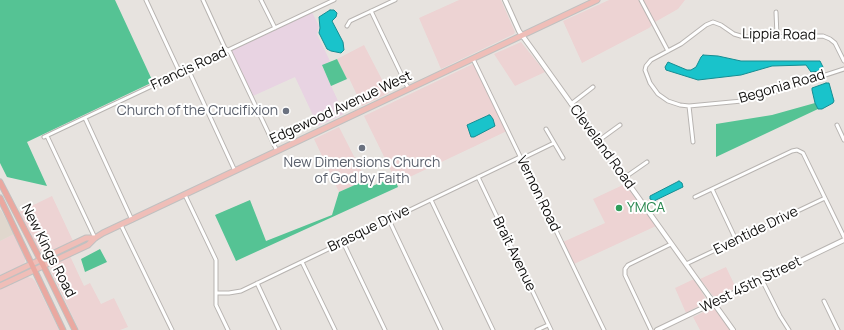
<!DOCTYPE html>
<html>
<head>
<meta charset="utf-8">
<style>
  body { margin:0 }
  canvas { display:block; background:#e7e3df }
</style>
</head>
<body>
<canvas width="844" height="330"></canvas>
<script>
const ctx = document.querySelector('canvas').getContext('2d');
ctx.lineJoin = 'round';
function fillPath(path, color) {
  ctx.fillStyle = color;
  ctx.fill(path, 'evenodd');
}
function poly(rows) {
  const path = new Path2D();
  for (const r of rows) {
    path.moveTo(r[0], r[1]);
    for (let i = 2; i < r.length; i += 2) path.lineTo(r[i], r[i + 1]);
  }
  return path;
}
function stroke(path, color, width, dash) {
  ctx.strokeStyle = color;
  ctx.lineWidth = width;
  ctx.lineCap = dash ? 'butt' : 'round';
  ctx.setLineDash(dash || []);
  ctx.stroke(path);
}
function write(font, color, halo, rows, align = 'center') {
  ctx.font = font + ' Manrope,sans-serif';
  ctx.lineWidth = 4;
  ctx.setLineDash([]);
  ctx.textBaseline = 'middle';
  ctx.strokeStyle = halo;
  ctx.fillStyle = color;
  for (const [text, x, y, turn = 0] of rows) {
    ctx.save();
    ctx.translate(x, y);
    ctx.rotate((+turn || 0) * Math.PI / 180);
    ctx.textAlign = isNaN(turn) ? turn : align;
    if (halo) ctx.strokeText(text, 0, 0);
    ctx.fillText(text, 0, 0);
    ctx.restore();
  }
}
fillPath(poly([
  [459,0,501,0,515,32,514,34,441,69,419,18],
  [609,0,685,0,678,9,655,22,649,28,582,63,563,21],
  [521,42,545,72,515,86,494,54],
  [364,45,389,93,362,106,349,78,347,79,337,59],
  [477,62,509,130,397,183,364,116],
  [339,127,366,180,339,192,314,139],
  [625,184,656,226,574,264,563,242,605,223,593,199],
  [52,196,73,241,49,252,42,252,38,250,19,212],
  [14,234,25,257,25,262,22,265,0,275,0,241],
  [70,256,84,286,90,283,101,304,114,298,128,327,120,330,79,330,51,271,51,268,56,263],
  [726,267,736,288,719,296,713,296,700,279],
  [27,277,32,278,35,281,59,330,0,330,0,289],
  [694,279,706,299,704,303,686,313,675,288],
  [712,308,716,310,730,330,700,330,693,317]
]), '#edd3d3');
fillPath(poly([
  [0,210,1,210,14,234,0,241]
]), '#e0d7cd');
fillPath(poly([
  [312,12,319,26,317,34,330,61,322,66,344,114,318,126,295,77,253,96,231,50]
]), '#e8d3e2');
fillPath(poly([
  [0,0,115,0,153,82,27,142,47,186,7,177,0,163],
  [337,59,347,79,331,86,322,65],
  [815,103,818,109,716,157,716,124,772,115],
  [394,177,398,187,236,261,215,215,250,200,266,241,332,215,339,192,366,180,370,187],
  [100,249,107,262,85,272,81,259]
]), '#55c394');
const water = poly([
  [330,10,334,10,337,13,336,17,332,21,343,42,344,50,341,53,331,51,327,49,319,33,320,28,319,17,330,10],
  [703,55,718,56,741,61,820,61,823,67,821,71,811,72,806,65,772,66,741,75,698,80,666,70,665,67,668,62,687,70,691,70,696,67,701,57,703,55],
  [826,83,829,83,834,101,833,103,822,109,818,109,815,103,812,90,812,88,826,83],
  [489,115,490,115,493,119,495,126,474,137,471,137,467,125,489,115],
  [679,181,682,183,683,187,654,201,650,199,650,196,679,181]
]);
fillPath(water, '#19c3cb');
stroke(water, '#168d92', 1);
const minor = poly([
  [146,0,180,73],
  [203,0,225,48,230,52,277,151],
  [261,0,275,28],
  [641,0,668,51],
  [371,11,406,84,409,89],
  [776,12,777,36],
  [347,26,350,21,395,0],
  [473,59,604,330],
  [844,61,835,43,830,39,823,36,744,37,734,34,721,25,713,22,706,25,681,44,651,60,646,66,645,70,650,83,658,94,668,101,680,105,689,106,742,101,761,96,844,69],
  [188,69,235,171],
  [571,104,593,87],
  [689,106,693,142],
  [85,118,132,220],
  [837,125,844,140],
  [546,129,563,158],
  [47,136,95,238],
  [44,137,334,0],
  [598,141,620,125],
  [521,159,554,143],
  [478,177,551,330],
  [624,178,647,162],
  [712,189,736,240],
  [185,195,216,260,216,305,228,330],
  [695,197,792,151,797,150,803,153,844,237],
  [431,200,493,330],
  [389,220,441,330],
  [121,225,172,330],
  [343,242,385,330],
  [302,262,335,330],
  [686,264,825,198],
  [762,280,780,316,789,330],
  [257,283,279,330],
  [216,293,229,293,241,291,520,157],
  [824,301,838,330],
  [537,330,548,325],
  [651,330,625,275,625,269,628,265,671,244]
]);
const tertiary = poly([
  [505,0,519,31,535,53,733,330],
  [657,330,844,240]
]);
const primary = poly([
  [0,279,86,238,95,238],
  [0,286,88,245,95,238,103,233,597,0]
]);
const trunk = poly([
  [0,182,43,265,75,330],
  [0,198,63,330]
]);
stroke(minor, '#b8b4b1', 5);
stroke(tertiary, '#b8b4b1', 6);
stroke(primary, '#c1c0c0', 7);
stroke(trunk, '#c1c0c0', 7);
stroke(minor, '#fff', 3);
stroke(tertiary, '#fff', 4);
stroke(primary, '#efbeb8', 5);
stroke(trunk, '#eaa8a0', 5);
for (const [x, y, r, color] of [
  [286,111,4,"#6b7280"],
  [362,148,4,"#6b7280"],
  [619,208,4,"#2e9e5b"]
]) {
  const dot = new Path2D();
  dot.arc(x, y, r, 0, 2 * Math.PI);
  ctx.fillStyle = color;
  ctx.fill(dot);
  stroke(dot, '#fff', 1.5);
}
write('14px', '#0f0e0d', '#fff', [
  ["Lippia Road",779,35,1],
  ["Francis Road",189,69,-25],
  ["Begonia Road",782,87,-16],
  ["Edgewood Avenue West",341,108,-25],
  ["Cleveland Road",602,147,54],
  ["Vernon Road",538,194,64],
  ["Brasque Drive",369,229,-26],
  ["Eventide Drive",756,231,-26],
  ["New Kings Road",48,251,63],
  ["Brait Avenue",514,254,64],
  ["West 45th Street",751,285,-26]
]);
write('14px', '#5b616d', '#fff', [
  ["Church of the Crucifixion",278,111],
  ["New Dimensions Church",362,163,"center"],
  ["of God by Faith",362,179,"center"]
], 'right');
write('14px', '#27864d', '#fff', [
  ["YMCA",627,208]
], 'left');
</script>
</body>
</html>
